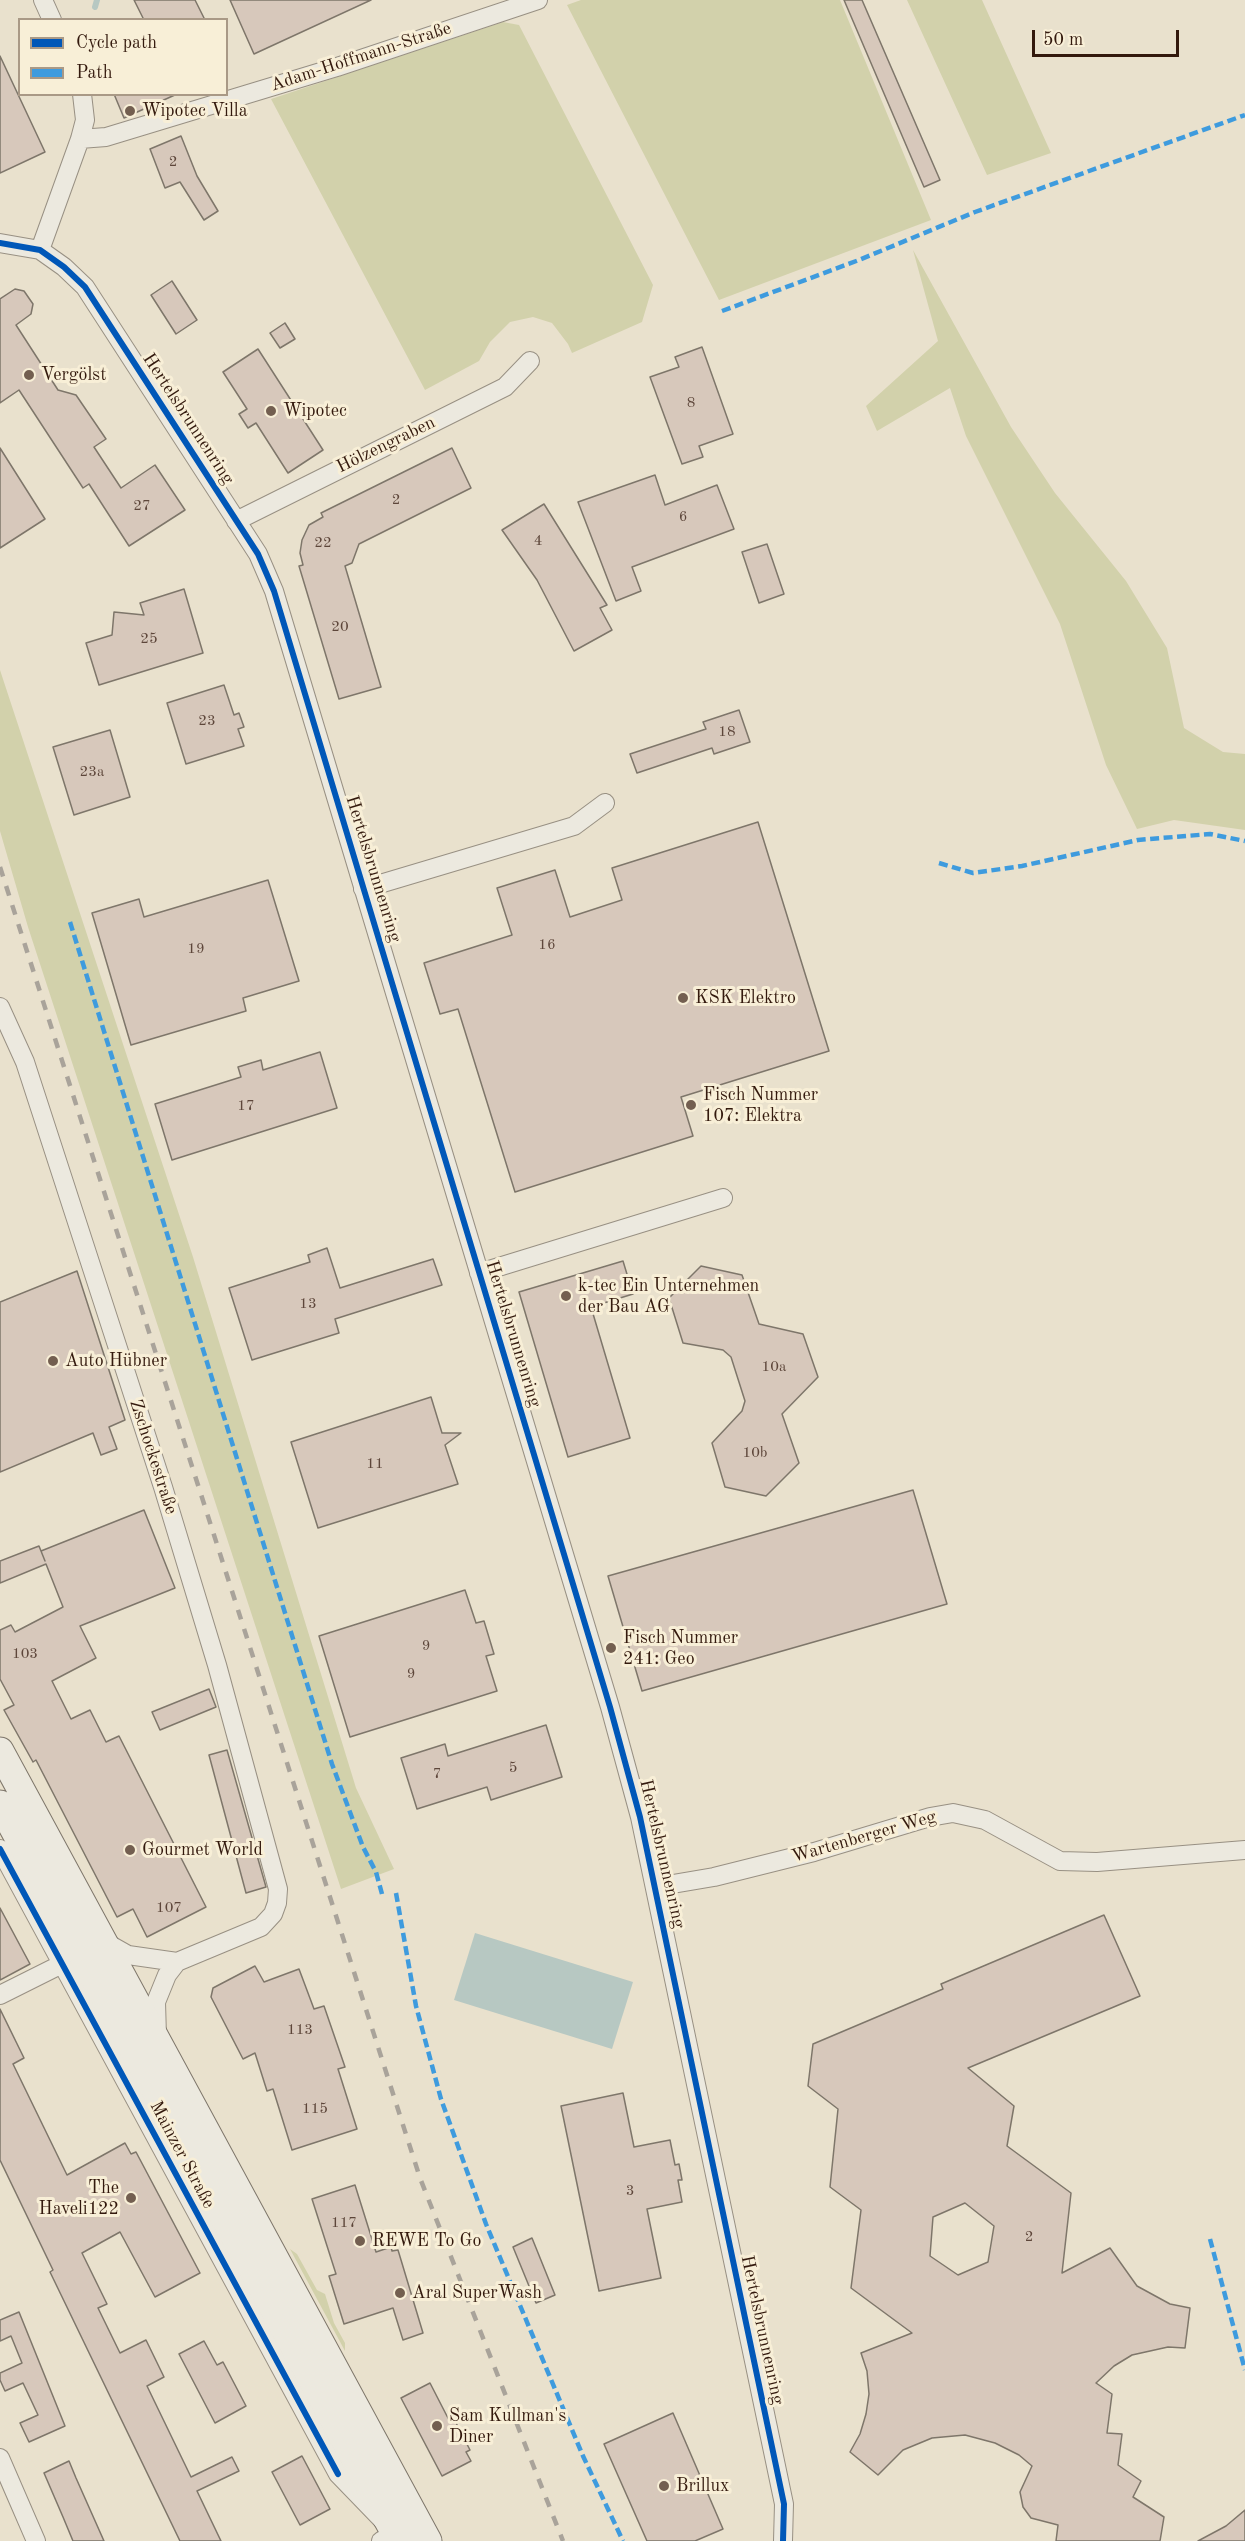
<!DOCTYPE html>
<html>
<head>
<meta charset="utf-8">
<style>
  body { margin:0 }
  #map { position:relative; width:1245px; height:2541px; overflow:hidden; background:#e9e1cd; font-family:"Old Standard TT",serif }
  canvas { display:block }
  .legend { position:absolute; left:18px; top:18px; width:210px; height:78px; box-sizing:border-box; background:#f8efd7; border:2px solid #a99986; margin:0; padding:8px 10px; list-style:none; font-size:18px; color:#33190d }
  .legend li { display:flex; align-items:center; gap:12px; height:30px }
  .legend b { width:30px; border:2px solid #a99986 }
  .scale { position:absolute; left:1032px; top:30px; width:147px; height:27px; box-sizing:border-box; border:3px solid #33190d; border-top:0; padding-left:8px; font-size:18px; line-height:21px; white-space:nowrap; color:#33190d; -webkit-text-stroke:4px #f8efd7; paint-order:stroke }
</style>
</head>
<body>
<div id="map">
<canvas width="1245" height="2541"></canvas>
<ul class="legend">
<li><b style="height:8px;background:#0057b8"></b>Cycle path</li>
<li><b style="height:8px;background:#3e9bde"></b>Path</li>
</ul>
<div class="scale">50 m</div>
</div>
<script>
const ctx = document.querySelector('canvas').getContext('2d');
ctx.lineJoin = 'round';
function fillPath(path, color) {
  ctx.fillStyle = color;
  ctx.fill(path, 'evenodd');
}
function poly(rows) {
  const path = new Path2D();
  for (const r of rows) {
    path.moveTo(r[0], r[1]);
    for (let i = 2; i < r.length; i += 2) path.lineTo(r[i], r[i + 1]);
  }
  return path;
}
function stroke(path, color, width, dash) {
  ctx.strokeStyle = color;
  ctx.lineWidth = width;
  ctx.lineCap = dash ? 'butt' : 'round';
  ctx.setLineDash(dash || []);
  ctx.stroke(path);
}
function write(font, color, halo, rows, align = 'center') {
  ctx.font = font + ' "Old Standard TT",serif';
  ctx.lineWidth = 6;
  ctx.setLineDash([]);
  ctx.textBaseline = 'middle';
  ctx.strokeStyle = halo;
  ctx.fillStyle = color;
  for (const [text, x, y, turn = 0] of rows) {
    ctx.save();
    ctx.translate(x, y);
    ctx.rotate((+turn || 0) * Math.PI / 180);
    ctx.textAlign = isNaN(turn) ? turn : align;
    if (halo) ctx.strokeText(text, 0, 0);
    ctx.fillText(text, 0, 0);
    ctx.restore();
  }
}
fillPath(poly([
  [581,0,840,0,931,220,719,300,567,5],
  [907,0,982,0,1051,153,987,175],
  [503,22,519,25,653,285,642,322,572,353,568,344,552,323,533,317,510,322,490,342,479,361,425,390,271,99],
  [913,250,1011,427,1055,493,1126,581,1167,648,1184,728,1223,752,1245,754,1245,830,1174,820,1137,829,1106,765,1060,624,966,436,950,388,877,431,866,406,938,341],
  [0,670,193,1257,356,1788,394,1869,341,1889,28,927,0,831],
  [290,2249,297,2254,317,2290,325,2294,334,2323,345,2343,345,2351]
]), '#d2d1ab');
fillPath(poly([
  [475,1933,633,1982,612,2049,454,2000]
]), '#b7c8c2');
stroke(poly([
  [95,7,97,0]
]), '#b7c8c2', 6);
const building = poly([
  [134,0,195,0,205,20,144,20,134,0],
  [230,0,371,0,254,54,230,0],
  [844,0,862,0,940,180,924,187,844,0],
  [0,56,45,152,0,173,0,56],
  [114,94,177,94,124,118,114,94],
  [181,136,197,176,218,211,204,220,180,182,165,188,150,149,181,136],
  [172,281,197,320,176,334,151,295,172,281],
  [15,289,24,291,33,304,31,314,16,325,58,390,76,395,106,439,94,447,121,488,155,465,185,510,129,546,89,484,83,488,19,390,0,403,0,299,15,289],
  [285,323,295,339,280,348,270,333,285,323],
  [702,347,733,434,699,446,703,457,682,464,650,377,679,367,675,357,702,347],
  [258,349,323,450,288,473,256,423,248,428,239,414,247,409,223,372,258,349],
  [0,448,45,519,0,548,0,448],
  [452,448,471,488,359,544,352,563,345,566,381,687,339,699,299,566,303,565,300,553,302,540,309,525,323,517,321,513,452,448],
  [655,475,665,505,717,485,734,529,632,567,641,591,616,601,578,502,655,475],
  [544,504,607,605,600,608,612,630,574,651,537,580,502,530,544,504],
  [767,544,784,594,759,603,742,552,767,544],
  [184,589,203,653,99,685,86,643,112,635,114,612,144,615,140,603,184,589],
  [224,685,234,715,239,713,244,727,238,729,244,746,186,764,167,703,224,685],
  [739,710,750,742,714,754,712,748,637,773,630,754,706,729,703,722,739,710],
  [110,730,130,797,74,815,53,747,110,730],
  [758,822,829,1051,681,1097,693,1136,515,1192,458,1009,440,1014,424,963,512,935,497,888,555,870,570,917,622,900,612,868,758,822],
  [268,880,299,981,243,998,246,1011,131,1045,92,913,139,899,144,917,268,880],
  [320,1052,337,1108,172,1160,155,1104,241,1077,238,1067,261,1060,263,1070,320,1052],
  [327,1248,340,1288,433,1259,442,1285,335,1319,339,1333,252,1360,229,1288,310,1262,308,1255,327,1248],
  [623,1261,633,1294,591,1307,630,1438,568,1457,519,1292,623,1261],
  [701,1266,742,1275,759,1324,803,1334,818,1377,782,1414,799,1463,766,1496,725,1487,712,1443,742,1411,745,1401,731,1357,723,1350,683,1343,669,1298,701,1266],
  [77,1271,125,1420,109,1427,117,1449,101,1455,93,1433,0,1472,0,1302,77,1271],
  [431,1397,442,1433,461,1433,445,1445,458,1484,318,1528,291,1442,431,1397],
  [913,1490,947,1604,642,1691,608,1576,913,1490],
  [144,1510,175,1588,80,1626,96,1658,52,1681,71,1719,90,1710,106,1742,119,1736,206,1907,147,1937,133,1909,117,1917,36,1760,33,1762,4,1710,14,1705,0,1679,0,1630,11,1625,15,1632,63,1607,46,1564,0,1583,0,1561,39,1546,45,1561,41,1551,144,1510],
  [465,1590,476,1623,484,1621,494,1654,486,1656,497,1691,350,1737,319,1636,465,1590],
  [209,1689,216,1707,160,1730,152,1712,209,1689],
  [546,1725,562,1777,491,1800,487,1787,417,1809,401,1758,445,1744,448,1756,546,1725],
  [227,1750,266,1887,246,1893,209,1755,227,1750],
  [0,1908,30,1964,0,1980,0,1908],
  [1104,1915,1140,1996,968,2068,1014,2106,1007,2146,1071,2193,1062,2273,1110,2248,1137,2286,1170,2304,1190,2308,1185,2348,1168,2347,1132,2355,1114,2366,1096,2383,1112,2394,1107,2433,1122,2434,1118,2465,1141,2481,1133,2497,1164,2517,1160,2541,1056,2541,1058,2525,1031,2518,1023,2507,1020,2492,1032,2466,1019,2455,995,2443,965,2435,932,2438,903,2450,878,2475,850,2452,860,2434,866,2414,869,2394,867,2371,861,2353,912,2333,851,2288,861,2210,830,2187,838,2109,808,2086,813,2044,943,1989,941,1984,1104,1915],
  [965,2203,994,2226,988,2262,958,2275,930,2256,933,2217,965,2203],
  [255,1966,264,1982,299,1969,314,2009,324,2006,345,2067,338,2069,357,2129,292,2150,273,2089,267,2091,255,2053,243,2059,211,1997,213,1988,255,1966],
  [0,2009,24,2058,13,2064,67,2175,125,2143,131,2154,136,2152,200,2273,155,2297,120,2232,82,2253,107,2304,98,2308,120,2353,146,2340,164,2377,147,2386,191,2477,232,2457,239,2471,197,2491,221,2541,180,2541,50,2272,53,2270,0,2160,0,2009],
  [623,2093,634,2147,670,2140,675,2165,679,2164,682,2180,678,2180,682,2202,647,2209,661,2278,599,2291,561,2106,623,2093],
  [355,2185,376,2252,391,2247,392,2251,398,2250,423,2333,403,2340,393,2308,344,2324,329,2276,336,2274,312,2199,355,2185],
  [532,2238,555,2295,536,2303,513,2247,532,2238],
  [19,2312,65,2426,29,2442,20,2423,38,2415,23,2383,5,2391,0,2380,0,2373,22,2363,11,2336,0,2341,0,2320,19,2312],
  [204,2341,217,2365,223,2362,246,2406,215,2423,179,2354,204,2341],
  [430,2383,450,2422,454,2419,470,2450,466,2452,471,2461,442,2476,401,2398,430,2383],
  [673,2413,723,2529,695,2541,647,2541,604,2444,673,2413],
  [302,2456,330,2509,300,2525,272,2472,302,2456],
  [69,2461,76,2478,104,2541,73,2541,63,2517,44,2473,69,2461],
  [1245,2510,1245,2541,1198,2541,1226,2526,1245,2510]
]);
fillPath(building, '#d7c8bb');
stroke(building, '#7e766a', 1.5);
const minor = poly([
  [43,0,52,20],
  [80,139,106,137,337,67,538,0],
  [0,243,40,250,64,267,85,287,258,554,274,591,610,1707,640,1817,784,2504,783,2541],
  [40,250,80,139,85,120,82,94],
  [236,521,505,387,530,361],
  [363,889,574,826,605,803],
  [0,1007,25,1062,163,1487,217,1665,278,1889,277,1903,273,1914,261,1927,177,1962,128,1955,105,1942],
  [479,1273,723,1198],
  [0,1849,338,2474,395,2533,381,2541],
  [655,1887,714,1877,814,1852,930,1817,953,1813,985,1820,1060,1861,1097,1862,1245,1850],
  [0,1995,62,1964],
  [157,2036,156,2002,167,1975,177,1962],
  [0,2458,36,2541]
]);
const secondary = poly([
  [0,1751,428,2541],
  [0,1804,399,2541]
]);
stroke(minor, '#989083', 20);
stroke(secondary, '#7e766a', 29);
stroke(minor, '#ece9df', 18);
stroke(secondary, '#ece9df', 27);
stroke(poly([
  [0,867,420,2178,563,2541]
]), '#a9a39a', 4.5, [10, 10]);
stroke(poly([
  [722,311,859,260,975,212,1245,115],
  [939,863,973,873,1022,866,1138,840,1210,834,1245,841],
  [70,922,332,1764,363,1847,376,1872,382,1894],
  [396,1893,416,2006,441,2099,486,2224,583,2456,623,2541],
  [1210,2239,1245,2370]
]), '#3e9bde', 4.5, [9, 4.5]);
stroke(poly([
  [0,243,40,250,64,267,85,287,258,554,274,591,610,1707,640,1817,784,2504,783,2541],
  [0,1849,338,2474]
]), '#0057b8', 6);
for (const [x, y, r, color] of [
  [130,111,6,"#735f50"],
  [29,375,6,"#735f50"],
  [271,411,6,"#735f50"],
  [683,998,6,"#735f50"],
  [691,1105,6,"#735f50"],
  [566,1296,6,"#735f50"],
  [53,1361,6,"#735f50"],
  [611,1648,6,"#735f50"],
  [130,1850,6,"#735f50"],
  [131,2198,6,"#735f50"],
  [360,2241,6,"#735f50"],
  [400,2293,6,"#735f50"],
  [437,2426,6,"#735f50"],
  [664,2486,6,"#735f50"]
]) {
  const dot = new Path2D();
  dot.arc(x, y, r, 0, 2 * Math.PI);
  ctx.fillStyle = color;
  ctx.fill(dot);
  stroke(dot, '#f8efd7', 2);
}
write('15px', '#5d463a', null, [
  ["2",173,162],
  ["8",691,403],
  ["2",396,500],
  ["27",142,506],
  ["6",683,517],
  ["4",538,541],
  ["22",323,543],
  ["20",340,627],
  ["25",149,639],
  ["23",207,721],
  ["18",727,732],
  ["23a",92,772],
  ["16",547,945],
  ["19",196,949],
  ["17",246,1106],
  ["13",308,1304],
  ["10a",774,1367],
  ["10b",755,1453],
  ["11",375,1464],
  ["9",426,1646],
  ["103",25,1654],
  ["9",411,1674],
  ["5",513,1768],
  ["7",437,1774],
  ["107",169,1908],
  ["113",300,2030],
  ["115",315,2109],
  ["3",630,2191],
  ["117",344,2223],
  ["2",1029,2237]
]);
write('18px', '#33190d', '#f8efd7', [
  ["Adam-Hoffmann-Straße",361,57,-18],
  ["Hertelsbrunnenring",188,419,57],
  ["Hölzengraben",386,445,-26],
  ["Hertelsbrunnenring",373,869,73],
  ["Hertelsbrunnenring",513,1334,73],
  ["Zschockestraße",153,1457,72],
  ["Wartenberger Weg",864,1837,-16],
  ["Hertelsbrunnenring",662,1854,77],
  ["Mainzer Straße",182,2155,62],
  ["Hertelsbrunnenring",762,2330,78]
]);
write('18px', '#33190d', '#f8efd7', [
  ["Wipotec Villa",142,111],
  ["Vergölst",41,375],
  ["Wipotec",283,411],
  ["KSK Elektro",695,998],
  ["Fisch Nummer",703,1095],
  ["107: Elektra",703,1116],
  ["k-tec Ein Unternehmen",578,1286],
  ["der Bau AG",578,1307],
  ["Auto Hübner",65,1361],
  ["Fisch Nummer",623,1638],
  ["241: Geo",623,1659],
  ["Gourmet World",142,1850],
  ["The",119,2188,"right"],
  ["Haveli122",119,2209,"right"],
  ["REWE To Go",372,2241],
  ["Aral SuperWash",412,2293],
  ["Sam Kullman's",449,2416],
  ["Diner",449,2437],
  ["Brillux",676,2486]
], 'left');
</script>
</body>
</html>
